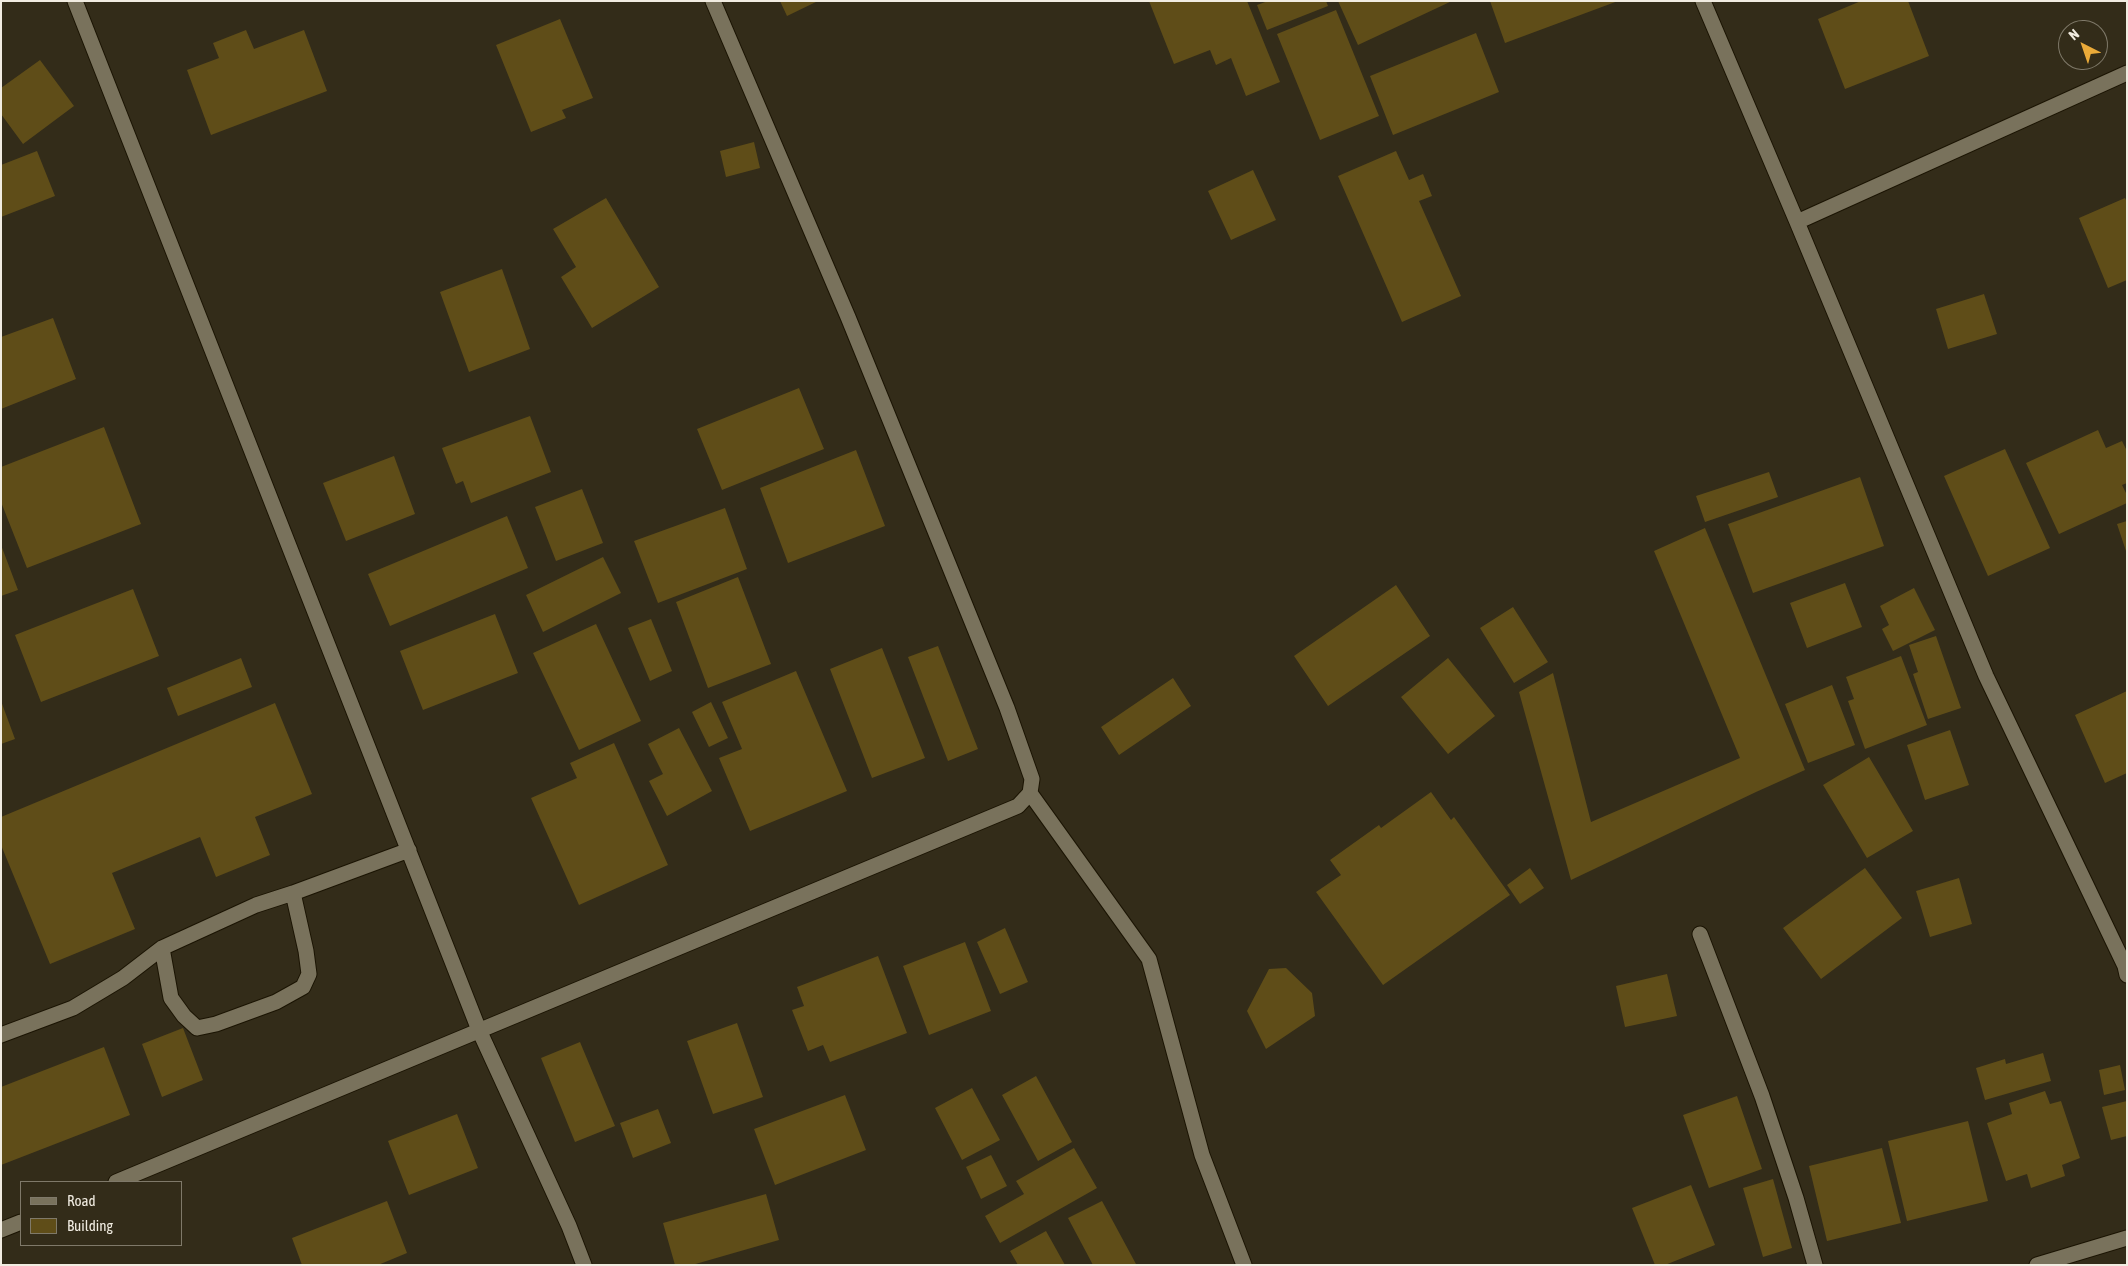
<!DOCTYPE html>
<html>
<head>
<meta charset="utf-8">
<style>
  body { margin:0 }
  #map { position:relative; width:2128px; height:1266px; overflow:hidden; background:#332c19; font-family:"Asap Condensed",sans-serif }
  canvas { display:block }
  .frame { position:absolute; inset:0; border:2px solid #f1ece1; pointer-events:none }
  .legend { position:absolute; left:20px; top:1181px; width:162px; height:65px; box-sizing:border-box; background:#332c19; border:1px solid #7f7969; margin:0; padding:6px 9px; list-style:none; font-size:15px; color:#f1ece1 }
  .legend li { display:flex; align-items:center; gap:10px; height:25px }
  .legend b { width:25px; border:1px solid #7f7969 }
  .north { position:absolute; left:2058px; top:20px; width:50px; height:50px; box-sizing:border-box; background:#332c19; border:1px solid #7f7969; border-radius:50%; rotate:319deg; font-size:14px; font-weight:700; line-height:20px; text-align:center; color:#f1ece1 }
  .north::after { content:''; display:block; margin:auto; width:18px; height:22px; background:#eaaa39; clip-path:polygon(50% 0,100% 100%,50% 72%,0 100%) }
</style>
</head>
<body>
<div id="map">
<canvas width="2128" height="1266"></canvas>
<div class="frame"></div>
<ul class="legend">
<li><b style="height:6px;background:#79725c"></b>Road</li>
<li><b style="height:14px;background:#5f4d18"></b>Building</li>
</ul>
<div class="north">N</div>
</div>
<script>
const ctx = document.querySelector('canvas').getContext('2d');
ctx.lineJoin = 'round';
function fillPath(path, color) {
  ctx.fillStyle = color;
  ctx.fill(path, 'evenodd');
}
function poly(rows) {
  const path = new Path2D();
  for (const r of rows) {
    path.moveTo(r[0], r[1]);
    for (let i = 2; i < r.length; i += 2) path.lineTo(r[i], r[i + 1]);
  }
  return path;
}
function stroke(path, color, width, dash) {
  ctx.strokeStyle = color;
  ctx.lineWidth = width;
  ctx.lineCap = dash ? 'butt' : 'round';
  ctx.setLineDash(dash || []);
  ctx.stroke(path);
}
fillPath(poly([
  [780,1,818,1,787,16],
  [1149,1,1247,1,1280,82,1246,96,1231,58,1216,65,1210,50,1174,64],
  [1268,1,1326,1,1328,6,1267,30,1257,5],
  [1338,1,1452,1,1358,45],
  [1490,1,1618,1,1505,43],
  [1861,1,1908,1,1929,56,1845,89,1818,19],
  [1336,10,1379,116,1320,140,1277,34],
  [560,19,593,98,562,110,566,118,531,132,496,45],
  [246,30,254,49,304,30,327,91,211,135,187,70,219,58,213,43],
  [1476,33,1499,92,1393,135,1370,76],
  [40,60,74,106,23,144,1,114,1,88],
  [754,142,760,168,726,177,720,151],
  [37,151,55,196,1,217,1,165],
  [1396,151,1409,180,1423,174,1432,196,1419,201,1461,296,1402,322,1338,176],
  [1253,170,1276,220,1231,240,1208,191],
  [606,198,659,287,592,328,561,277,576,267,553,229],
  [2125,198,2127,202,2127,280,2108,288,2079,218],
  [502,269,530,349,469,372,440,292],
  [1984,294,1997,334,1948,349,1936,309],
  [53,318,76,379,1,409,1,337],
  [799,388,824,449,722,490,697,429],
  [530,416,551,472,471,503,463,481,456,484,442,448],
  [104,427,141,524,27,568,1,502,1,467],
  [2098,430,2106,448,2122,441,2127,451,2127,483,2122,485,2127,495,2127,503,2059,534,2026,463],
  [2005,449,2050,548,1988,576,1944,476],
  [856,450,885,526,788,563,760,488],
  [394,456,415,514,346,541,323,483],
  [1769,472,1778,497,1705,522,1696,496],
  [1860,477,1884,546,1753,593,1728,524],
  [582,489,603,543,556,561,535,507],
  [725,508,747,569,658,603,634,541],
  [507,516,528,568,390,626,368,574],
  [2127,521,2127,551,2126,551,2117,524],
  [1705,528,1805,770,1756,792,1571,880,1519,692,1553,673,1591,822,1740,758,1654,551],
  [1,545,18,590,1,596],
  [603,557,621,593,543,632,526,595],
  [738,577,771,664,708,688,676,602],
  [1845,583,1862,627,1807,648,1790,603],
  [1396,585,1430,636,1328,706,1294,656],
  [1914,588,1935,630,1893,651,1882,629,1889,625,1880,606],
  [133,589,159,656,41,702,15,635],
  [1513,607,1548,662,1514,683,1480,628],
  [495,614,518,673,423,710,400,651],
  [651,619,672,671,650,681,628,628],
  [596,624,641,721,579,750,533,653],
  [1936,636,1961,708,1928,719,1913,674,1918,672,1909,645],
  [938,646,978,749,948,761,908,657],
  [882,648,925,758,872,778,830,669],
  [1901,656,1927,725,1865,749,1848,701,1854,699,1846,677],
  [241,658,252,687,178,716,167,688],
  [1448,658,1495,716,1448,754,1401,697],
  [796,671,847,791,750,831,719,758,742,749,722,702],
  [1173,678,1191,706,1119,755,1101,727],
  [1832,685,1855,745,1808,763,1785,704],
  [2127,691,2127,773,2105,783,2075,715],
  [1,701,15,739,1,744],
  [711,702,728,738,709,747,692,712],
  [275,703,312,794,255,817,270,855,216,877,200,837,112,873,135,929,50,964,1,845,1,817],
  [679,728,712,791,667,816,649,781,663,774,648,744],
  [1950,730,1969,785,1925,800,1907,745],
  [614,743,668,865,579,905,531,798,577,778,570,763],
  [1869,757,1913,831,1867,858,1823,785],
  [1431,792,1451,820,1454,817,1510,895,1383,985,1316,892,1341,875,1330,860,1379,825,1381,828],
  [1530,868,1544,888,1520,904,1507,885],
  [1865,868,1902,918,1821,979,1783,928],
  [1959,878,1972,924,1930,937,1916,891],
  [1005,928,1028,982,1000,994,977,942],
  [965,942,991,1011,929,1035,903,966],
  [878,956,907,1033,830,1062,823,1045,808,1051,792,1010,804,1006,797,987],
  [1286,968,1312,993,1315,1016,1266,1049,1247,1011,1269,969],
  [1667,974,1677,1016,1625,1027,1616,986],
  [737,1023,763,1097,713,1114,687,1041],
  [183,1028,203,1080,162,1097,142,1044],
  [580,1042,615,1126,575,1142,541,1058],
  [104,1047,130,1115,1,1165,1,1087],
  [2043,1053,2051,1081,1985,1100,1976,1068,2005,1059,2006,1064],
  [2120,1065,2125,1090,2104,1095,2099,1070],
  [1036,1076,1072,1142,1038,1161,1002,1095],
  [972,1088,1000,1140,962,1160,935,1108],
  [2045,1091,2050,1104,2061,1101,2080,1158,2062,1165,2065,1176,2031,1188,2027,1174,2006,1181,1987,1123,2012,1114,2009,1103],
  [845,1095,866,1150,775,1185,754,1129],
  [1737,1096,1762,1169,1709,1188,1683,1115],
  [2127,1101,2127,1136,2111,1140,2102,1107],
  [658,1109,671,1143,633,1158,620,1123],
  [457,1114,478,1168,409,1195,388,1141],
  [1968,1121,1988,1201,1907,1221,1888,1141],
  [1074,1148,1097,1188,1000,1243,985,1216,1024,1194,1016,1181],
  [1882,1148,1901,1223,1827,1241,1809,1166],
  [991,1155,1007,1186,981,1199,966,1167],
  [1773,1179,1792,1248,1763,1257,1743,1188],
  [1691,1185,1715,1245,1665,1265,1655,1265,1632,1208],
  [766,1194,779,1240,692,1265,675,1265,663,1223],
  [387,1201,407,1253,378,1265,302,1265,292,1238],
  [1102,1201,1136,1264,1135,1265,1093,1265,1068,1218],
  [1046,1231,1065,1265,1018,1265,1010,1251]
]), '#5f4d18');
const minor = poly([
  [75,1,479,1030,569,1226,584,1265],
  [1703,1,1797,222,1986,676,2125,966,2127,975],
  [1797,222,2127,73],
  [1030,793,1149,959,1202,1155,1244,1265],
  [1700,934,1762,1096,1796,1198,1815,1265],
  [162,948,171,998,184,1016,197,1028,216,1024,276,1002,303,987,309,974,306,951,293,893],
  [1,1035,73,1008,123,978,162,948,256,905,293,893,409,850],
  [116,1182,1018,806,1030,793,1032,779,1007,708,848,317,713,1],
  [1,1230,21,1222],
  [2037,1265,2127,1238]
]);
stroke(minor, '#1b1403', 17);
stroke(minor, '#79725c', 15);
</script>
</body>
</html>
